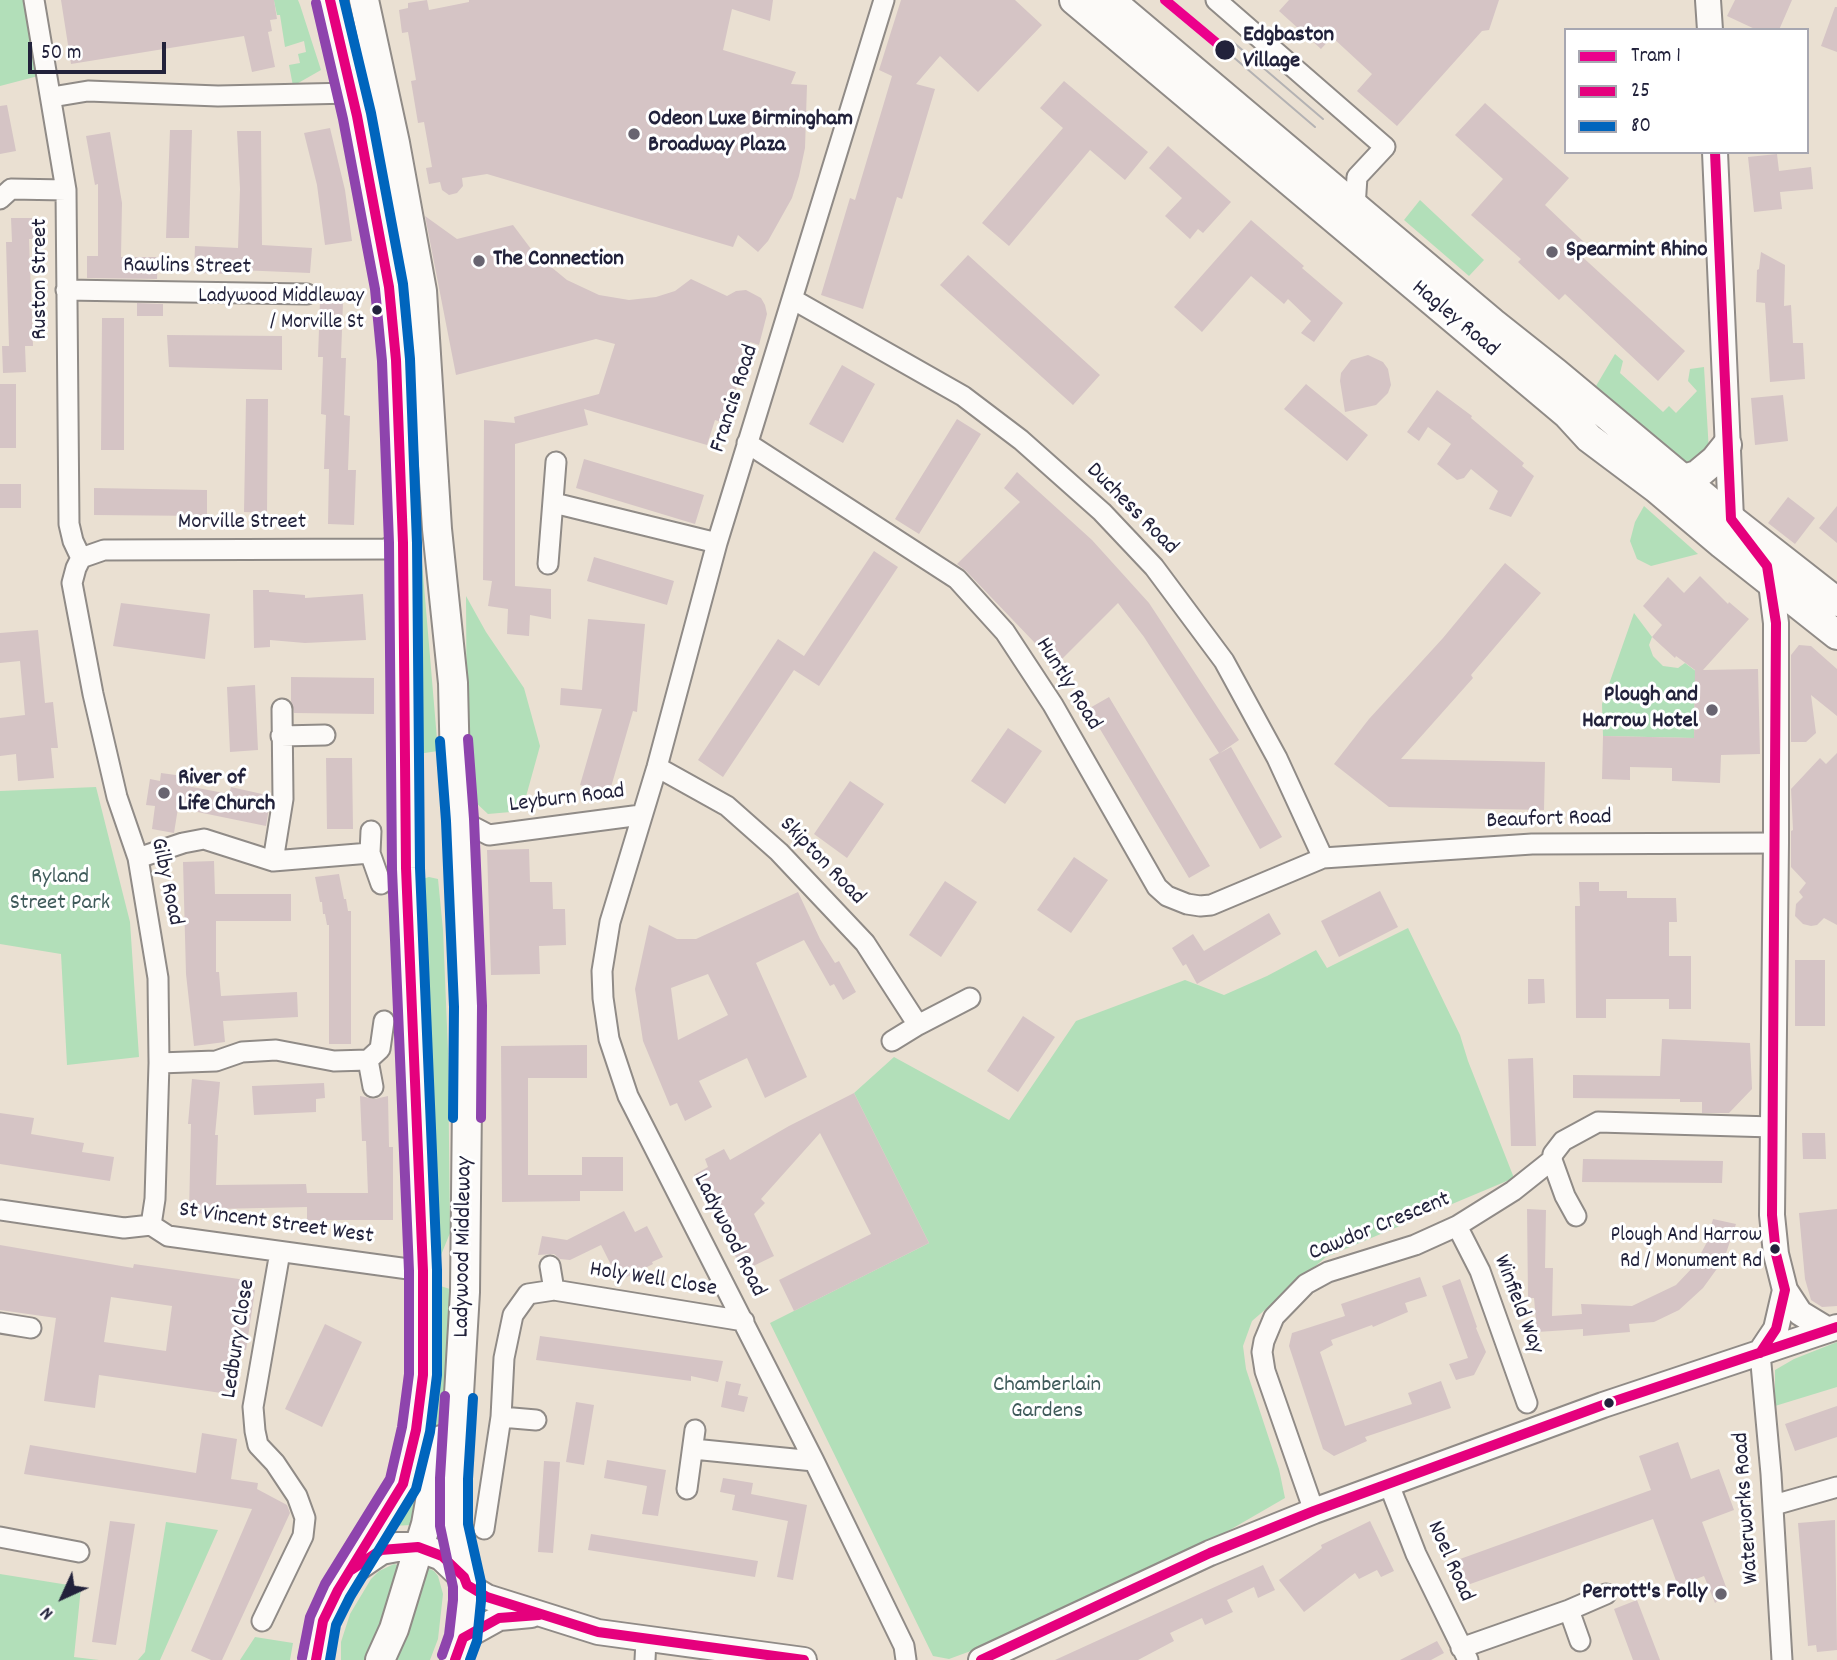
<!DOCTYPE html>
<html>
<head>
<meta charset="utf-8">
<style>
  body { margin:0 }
  #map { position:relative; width:1837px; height:1660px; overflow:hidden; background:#eae0d2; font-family:Dekko,sans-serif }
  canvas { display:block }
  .legend { position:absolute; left:1564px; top:28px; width:245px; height:126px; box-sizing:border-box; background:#fff; border:2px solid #a7a7b1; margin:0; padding:9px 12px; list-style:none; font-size:21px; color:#22223b }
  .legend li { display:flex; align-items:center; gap:14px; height:35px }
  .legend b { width:35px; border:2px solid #a7a7b1 }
  .north { position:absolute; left:28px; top:1562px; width:70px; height:70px; -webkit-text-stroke:5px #fff; paint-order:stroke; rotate:225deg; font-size:19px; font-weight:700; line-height:28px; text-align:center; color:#22223b }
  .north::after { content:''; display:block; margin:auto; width:24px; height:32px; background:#22223b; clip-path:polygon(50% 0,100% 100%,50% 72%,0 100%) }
  .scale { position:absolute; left:28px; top:42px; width:138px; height:32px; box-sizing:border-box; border:4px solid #22223b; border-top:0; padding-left:9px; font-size:21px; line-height:24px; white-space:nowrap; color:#22223b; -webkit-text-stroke:5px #fff; paint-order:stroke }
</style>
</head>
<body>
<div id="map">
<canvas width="1837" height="1660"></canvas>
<ul class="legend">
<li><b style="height:9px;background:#ec008c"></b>Tram 1</li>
<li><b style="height:9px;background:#e5007d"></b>25</li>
<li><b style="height:9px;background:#0065bd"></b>80</li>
</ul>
<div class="north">N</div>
<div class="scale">50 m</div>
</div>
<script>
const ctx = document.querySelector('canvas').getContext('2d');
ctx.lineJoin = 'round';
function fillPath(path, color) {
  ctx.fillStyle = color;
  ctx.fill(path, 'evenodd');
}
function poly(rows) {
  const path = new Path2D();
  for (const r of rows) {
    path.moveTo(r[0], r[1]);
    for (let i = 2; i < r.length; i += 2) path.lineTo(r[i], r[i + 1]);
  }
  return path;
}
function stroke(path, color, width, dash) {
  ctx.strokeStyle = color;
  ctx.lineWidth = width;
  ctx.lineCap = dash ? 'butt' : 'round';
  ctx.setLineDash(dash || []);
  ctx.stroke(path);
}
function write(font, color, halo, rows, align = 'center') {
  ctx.font = font + ' Dekko,sans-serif';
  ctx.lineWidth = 6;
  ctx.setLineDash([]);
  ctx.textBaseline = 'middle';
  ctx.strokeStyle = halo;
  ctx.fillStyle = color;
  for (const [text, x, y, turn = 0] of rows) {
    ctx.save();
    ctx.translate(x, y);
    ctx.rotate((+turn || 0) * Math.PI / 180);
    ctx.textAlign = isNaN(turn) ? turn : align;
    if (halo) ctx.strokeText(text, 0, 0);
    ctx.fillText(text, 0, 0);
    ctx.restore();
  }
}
fillPath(poly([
  [0,0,24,0,42,75,0,86],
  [265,0,298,0,300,5,321,70,293,86,289,65,300,63,298,54,306,52,304,41,285,47,280,15,277,15,274,1],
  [1420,200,1484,260,1469,276,1404,220],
  [1615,354,1623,361,1620,373,1663,412,1669,406,1676,413,1697,391,1688,381,1690,369,1704,367,1709,452,1689,466,1596,386],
  [1644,506,1698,554,1651,566,1637,559,1630,541,1635,522],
  [418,515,438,751,411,755,407,528],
  [466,596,486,632,524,688,540,746,522,811,488,814,474,801,467,761],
  [1634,613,1652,637,1649,645,1653,656,1663,666,1678,668,1685,663,1697,672,1695,683,1694,738,1603,736,1602,704],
  [96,787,130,922,139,1057,67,1065,61,954,0,944,0,791],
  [429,877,438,879,443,930,448,1051,450,1233,439,1260,427,1220,416,881],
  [1408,928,1460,1035,1468,1061,1514,1178,1326,1257,1252,1321,1243,1346,1246,1369,1279,1469,1285,1498,1209,1542,979,1648,949,1659,933,1656,770,1323,929,1243,854,1093,894,1057,1009,1120,1076,1021,1185,980,1224,995,1267,976,1316,950,1327,968],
  [431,1283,450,1289,452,1339,447,1378,428,1480,411,1525,392,1526],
  [1837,1342,1837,1387,1775,1406,1775,1370,1794,1359],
  [166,1522,218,1530,160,1660,138,1660,145,1652],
  [394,1564,398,1565,398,1570,383,1624,367,1660,341,1660,341,1642,350,1614,371,1579,379,1571],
  [428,1568,434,1571,438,1576,443,1594,438,1639,430,1660,389,1660,421,1569],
  [0,1574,81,1587,74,1657,99,1660,0,1660],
  [255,1637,293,1643,290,1660,240,1660]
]), '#b2dfb9');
fillPath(poly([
  [61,0,274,0,277,19,270,20,272,31,268,32,275,67,252,72,244,36,71,64],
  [427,0,429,10,469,2,469,0,773,0,770,21,732,9,723,50,796,72,791,84,807,85,805,148,799,176,792,198,768,241,758,252,738,235,733,247,487,174,462,178,463,186,457,193,449,195,442,190,440,182,429,184,426,168,432,167,424,122,418,123,411,81,416,80,408,32,402,33,399,10,408,8,408,3],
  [901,0,1015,0,1042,25,978,92,940,56,916,84,935,89,902,199,897,197,863,309,821,295,850,198,855,200,892,76,879,70],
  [1289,0,1499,0,1489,30,1482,31,1397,126,1357,91,1372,74,1332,37,1321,49,1279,11],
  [1735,0,1792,0,1779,30,1757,30,1727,16],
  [1835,7,1837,7,1837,52,1821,46],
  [1064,81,1148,152,1125,180,1090,150,1009,246,982,223,1063,128,1040,108],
  [1485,103,1569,178,1545,205,1585,243,1577,252,1685,351,1658,381,1565,294,1559,300,1518,262,1521,259,1471,215,1503,179,1455,135],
  [7,105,16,151,0,154,0,106],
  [330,128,345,190,352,241,325,245,317,185,304,133],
  [170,130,192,130,189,238,166,238],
  [237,131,261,131,262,245,312,248,310,273,239,270,239,274,194,273,195,246,238,248,240,189],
  [110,132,122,203,121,257,158,257,157,279,87,278,87,256,98,256,98,184,95,185,86,136],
  [1168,146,1231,202,1203,233,1198,229,1190,239,1165,216,1182,198,1149,168],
  [1777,154,1779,171,1811,167,1813,189,1780,192,1782,209,1754,212,1748,157],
  [425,216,457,239,513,225,534,253,567,280,599,295,629,300,656,297,675,291,691,279,727,296,736,291,746,290,761,298,765,305,767,314,759,345,750,342,726,424,715,420,707,445,584,409,588,425,515,444,515,586,551,589,551,619,530,615,529,636,507,634,508,609,488,606,492,581,483,580,484,420,515,423,514,417,599,394,615,344,596,339,456,375],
  [11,218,34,218,34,239,29,239,33,346,25,346,26,372,3,373,2,346,9,346,6,242,12,242],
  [1251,220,1304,266,1302,268,1343,303,1314,342,1301,333,1311,321,1288,299,1284,304,1251,276,1202,332,1174,307],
  [1761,252,1785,265,1784,306,1791,305,1793,343,1803,343,1805,379,1770,382,1765,303,1756,302,1757,270,1759,269],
  [968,255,1100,375,1073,405,940,285],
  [320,301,343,302,341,358,346,358,344,415,350,416,348,470,356,470,354,525,328,524,329,469,324,469,326,415,321,414,323,357,318,357],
  [137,303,163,304,163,316,137,316],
  [102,318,124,318,124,450,101,450],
  [167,335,282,336,282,370,169,367],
  [1368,355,1383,362,1388,369,1391,385,1388,393,1376,405,1345,412,1340,381,1341,373,1351,360],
  [842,365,875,384,843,443,809,424],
  [0,384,16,384,16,448,0,448],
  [1306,384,1368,435,1347,461,1284,409],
  [1437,390,1472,416,1471,418,1524,463,1522,466,1534,476,1511,517,1489,509,1498,491,1471,469,1464,478,1457,480,1437,464,1451,444,1428,427,1419,441,1407,432],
  [1783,395,1788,441,1755,445,1751,398],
  [246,399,268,399,267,513,244,512],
  [957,419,981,434,919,534,895,519],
  [584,459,704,495,695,524,576,488],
  [1017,472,1092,540,1149,603,1239,740,1220,753,1231,747,1282,837,1260,849,1209,759,1219,753,1144,637,1118,603,1056,665,966,571,957,564,1020,502,1004,488],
  [0,484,21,484,21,508,0,508],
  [94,488,207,490,207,516,94,515],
  [1788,497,1815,518,1795,544,1768,523],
  [1837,506,1837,543,1819,528],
  [874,551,898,567,819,686,794,670,723,777,698,760,778,639,804,656],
  [594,557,674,581,667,605,587,581],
  [1505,563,1541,593,1471,675,1473,678,1401,759,1545,762,1544,810,1389,807,1334,764,1369,719,1443,638],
  [1700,576,1728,604,1729,602,1749,619,1703,670,1758,669,1760,754,1721,755,1720,783,1672,781,1672,768,1630,767,1630,780,1602,779,1603,736,1694,738,1695,670,1676,656,1675,658,1652,637,1662,625,1643,606,1668,577,1684,593],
  [253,590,269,590,269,592,305,595,305,598,363,594,366,640,305,643,270,640,270,647,254,648],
  [121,603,210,614,205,659,113,646],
  [588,619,645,624,637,712,633,711,609,794,580,785,602,709,560,705,561,688,582,690],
  [38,630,45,703,53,702,58,748,51,748,54,778,18,781,16,754,0,756,0,718,25,715,20,661,0,663,0,633],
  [1799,645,1811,646,1837,669,1837,716,1811,695,1816,733,1806,742,1791,742,1791,655],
  [291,677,374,678,374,714,294,713,291,701],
  [255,685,258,750,230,752,227,687],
  [1109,697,1210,866,1189,878,1088,709],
  [1008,728,1042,751,1005,804,971,781],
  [1837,753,1837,925,1824,918,1817,925,1811,926,1803,924,1795,916,1796,904,1803,897,1799,892,1806,883,1791,867,1791,831,1793,830,1791,789,1820,758,1826,764],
  [326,758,352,758,353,829,327,829],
  [161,773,183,776,182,785,229,794,231,787,271,796,266,826,178,808,174,833,152,829,155,806,146,805,150,779,160,781],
  [850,781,884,804,847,858,814,834],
  [529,849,530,882,552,882,553,909,565,909,566,945,539,946,540,974,491,975,487,850],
  [1074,857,1108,880,1071,933,1037,910],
  [214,861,215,894,291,894,291,921,216,921,216,972,219,972,221,996,297,992,298,1017,223,1021,225,1042,194,1046,186,974,183,862],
  [339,874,344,899,346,899,348,911,351,911,351,1044,329,1044,329,925,327,925,325,914,323,914,322,902,320,902,315,877],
  [945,881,977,902,941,957,909,935],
  [1579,882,1599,882,1599,891,1627,891,1627,898,1676,898,1677,922,1669,922,1669,956,1691,956,1691,1009,1669,1009,1669,999,1606,999,1606,1018,1576,1018,1575,906,1580,906],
  [1380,891,1398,927,1339,957,1321,921],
  [798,892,820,939,835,963,839,961,856,992,843,1000,834,984,830,986,804,940,756,963,807,1077,765,1098,747,1058,699,1081,712,1107,685,1121,677,1103,670,1106,643,1041,635,989,649,925,677,939,696,939],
  [708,974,728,1015,678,1040,671,988],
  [1269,913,1281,934,1197,984,1186,964,1183,966,1172,948,1193,934,1204,951],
  [1795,960,1825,960,1825,1026,1795,1026],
  [1528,979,1544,979,1545,1003,1528,1004],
  [1023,1016,1055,1037,1018,1092,987,1071],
  [1662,1039,1750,1043,1752,1089,1729,1113,1702,1113,1702,1102,1680,1102,1680,1099,1573,1098,1573,1075,1660,1076],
  [587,1045,587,1078,528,1078,528,1175,582,1175,582,1157,623,1157,623,1191,580,1191,580,1201,502,1202,501,1046],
  [1533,1058,1536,1146,1511,1146,1508,1059],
  [192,1079,220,1082,215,1135,218,1135,216,1185,306,1184,307,1193,368,1193,366,1141,362,1141,360,1096,375,1099,388,1096,389,1147,393,1147,393,1220,307,1220,307,1207,216,1209,216,1214,189,1213,191,1124,188,1124],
  [324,1083,325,1098,316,1099,316,1112,254,1115,252,1086],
  [854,1093,929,1243,794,1311,779,1280,871,1234,820,1133,761,1199,765,1203,754,1214,774,1256,743,1271,694,1175,708,1167,705,1159,724,1149,730,1160,789,1126],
  [0,1113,34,1118,31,1134,84,1143,82,1152,114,1157,110,1181,0,1164],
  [1802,1133,1825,1133,1826,1159,1803,1159],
  [1583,1159,1723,1161,1722,1183,1582,1182],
  [1527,1209,1546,1210,1545,1268,1553,1268,1552,1316,1582,1314,1581,1304,1632,1306,1676,1285,1694,1266,1707,1242,1713,1219,1736,1224,1724,1259,1703,1288,1679,1310,1654,1322,1629,1324,1630,1332,1583,1336,1583,1329,1537,1332,1534,1298,1528,1298],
  [1837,1209,1837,1306,1822,1307,1811,1300,1805,1279,1799,1213],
  [624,1211,635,1232,647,1226,663,1257,652,1262,653,1264,619,1281,601,1245,570,1260,560,1259,554,1254,538,1255,542,1236,567,1240],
  [0,1245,133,1268,134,1264,246,1280,245,1289,255,1290,246,1350,235,1348,228,1394,99,1375,95,1408,44,1401,56,1318,0,1310],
  [111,1297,172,1306,166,1351,104,1342],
  [1420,1277,1427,1296,1405,1303,1408,1312,1373,1327,1372,1325,1331,1340,1333,1345,1320,1352,1345,1426,1412,1404,1408,1393,1441,1381,1451,1408,1365,1437,1367,1441,1334,1456,1323,1449,1289,1346,1292,1333,1345,1316,1341,1304],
  [1460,1279,1477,1327,1476,1328,1486,1352,1474,1375,1456,1380,1449,1364,1468,1358,1442,1286],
  [325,1324,362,1342,322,1427,285,1409],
  [540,1336,723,1361,718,1382,691,1376,691,1381,536,1360],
  [726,1381,741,1384,738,1395,748,1397,744,1412,721,1407],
  [576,1402,594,1405,584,1465,566,1462],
  [1837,1406,1837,1437,1795,1451,1785,1424],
  [202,1433,237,1439,231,1479,258,1483,257,1489,287,1505,290,1513,222,1660,211,1660,191,1651,252,1509,24,1474,30,1445,196,1473],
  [1678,1442,1691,1479,1719,1469,1734,1510,1702,1522,1729,1595,1722,1597,1715,1603,1704,1576,1678,1586,1653,1519,1459,1588,1449,1563,1651,1490,1639,1456],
  [607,1460,666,1470,658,1516,642,1514,647,1486,604,1478],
  [544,1461,560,1462,553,1553,538,1552],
  [723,1478,753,1483,751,1494,807,1505,793,1580,777,1577,788,1521,732,1510,735,1495,720,1492],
  [1835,1520,1837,1650,1817,1652,1816,1645,1808,1646,1798,1523],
  [110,1521,135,1524,116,1645,92,1642],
  [1370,1521,1394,1571,1381,1577,1377,1570,1359,1579,1355,1573,1304,1612,1279,1580,1322,1548,1321,1545],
  [591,1534,758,1561,755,1577,588,1550],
  [1263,1565,1275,1590,1258,1598,1254,1587,1227,1600,1233,1612,1205,1625,1202,1618,1170,1633,1174,1641,1138,1660,1055,1660],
  [1637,1600,1660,1660,1633,1660,1614,1609],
  [1437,1641,1444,1653,1431,1660,1400,1660]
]), '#d5c4c5');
const minor = poly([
  [34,0,66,190,69,524,73,541,81,558],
  [884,0,717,543,657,767,610,922,602,971,603,998,609,1039,628,1096,814,1461,904,1646,906,1660],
  [1216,0,1385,147,1357,177,1355,207],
  [52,97,88,91,218,96,352,93],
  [0,199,11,189,66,190],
  [66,290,307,294],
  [794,300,963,396,1021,440,1102,512,1154,567,1224,661,1277,758,1323,858],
  [747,443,957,579,1005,632,1053,705,1157,887,1167,896,1187,904,1200,906,1211,905,1323,858,1532,844,1776,843],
  [554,503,717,543],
  [81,558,76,568,72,583,93,694,117,797,138,858,158,978,159,1063,155,1199,151,1225],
  [81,558,104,550,385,549,403,543],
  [548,564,556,462],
  [281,736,325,735],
  [657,767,727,806,779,852,865,943,918,1025],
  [460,820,489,835,641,815],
  [371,831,370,853,381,884],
  [138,858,183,843,204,839,273,861,370,853],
  [273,861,283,799,282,709],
  [892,1041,918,1025,970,998],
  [159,1063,216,1061,242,1052,276,1050,334,1061,368,1060],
  [373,1087,368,1060,380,1049,384,1021],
  [1552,1160,1565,1196,1576,1216],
  [0,1210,124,1228,151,1225,168,1236,423,1271],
  [1457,1226,1480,1271,1527,1403],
  [550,1266,554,1290],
  [0,1323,31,1328],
  [1760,1353,1771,1474,1782,1660],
  [501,1417,536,1420],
  [693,1449,814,1461],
  [1388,1482,1416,1554,1468,1660],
  [687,1489,695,1430],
  [1774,1505,1837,1487],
  [1314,1511,1265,1371,1262,1352,1264,1341,1274,1317,1306,1284,1328,1272,1415,1245,1457,1226,1513,1191,1552,1160,1553,1154,1563,1141,1598,1122,1773,1127],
  [484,1529,501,1417,504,1358,513,1315,528,1294,554,1290,744,1321],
  [0,1537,79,1552],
  [1569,1610,1580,1641],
  [262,1621,303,1536,305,1518,297,1496,275,1463,258,1445,255,1431,253,1407,280,1252],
  [1461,1648,1569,1610,1606,1594],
  [645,1660,646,1640]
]);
const major = poly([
  [1708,0,1710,30],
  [1715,152,1731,519],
  [1771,583,1776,623,1776,843,1772,1215,1776,1254,1785,1290,1800,1313,1828,1330],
  [1760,1353,1776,1329,1785,1290],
  [467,1585,487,1597,598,1632,804,1660],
  [463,1638,499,1618,531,1615],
  [981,1660,1210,1553,1314,1511,1603,1405,1837,1327]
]);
const highway = poly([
  [364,0,395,143,422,291,437,529,453,683,455,769,460,820,468,1007,465,1292,454,1479,454,1526,464,1577],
  [1074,0,1567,414,1589,438,1657,489,1722,544,1837,635],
  [1110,0,1493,323,1556,373,1731,519,1837,602],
  [1684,479,1697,475,1715,460,1727,445],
  [356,1567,381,1550,397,1547,418,1547,442,1556,464,1577,467,1585,463,1638,455,1660],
  [316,1660,323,1621,338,1590,403,1484,416,1430,423,1375,423,1271,406,868,403,543,396,360,389,287,357,116,330,0],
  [380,1660,394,1629,426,1524,441,1440]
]);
stroke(minor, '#908b87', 23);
stroke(major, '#908b87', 28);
stroke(highway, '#908b87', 32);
stroke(minor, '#fcfaf8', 19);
stroke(major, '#fcfaf8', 24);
stroke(highway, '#fcfaf8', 28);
stroke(poly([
  [1233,42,1323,119],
  [1225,50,1315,127]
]), '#b4b2b3', 2);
stroke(poly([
  [1715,152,1731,519,1767,566,1776,623,1772,1215,1776,1254,1785,1290,1776,1329,1760,1353],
  [351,1570,381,1550,418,1547,442,1556,464,1577,467,1585,487,1597,598,1632,804,1660],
  [316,1660,323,1621,338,1590,403,1484,416,1430,423,1375,423,1271,406,868,403,543,396,360,389,287,357,116,330,0],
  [455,1660,463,1638,499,1618,539,1615],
  [981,1660,1210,1553,1314,1511,1603,1405,1837,1327]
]), '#e5007d', 10);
stroke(poly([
  [440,741,446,821,454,1007,453,1118],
  [330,1660,336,1625,350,1597,416,1489,430,1432,437,1375,437,1270,420,868,417,543,410,359,403,284,371,113,344,0],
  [470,1660,477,1641,481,1601,481,1582,468,1524,468,1479,473,1398]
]), '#0065bd', 10);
stroke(poly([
  [468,739,474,819,482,1006,481,1118],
  [442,1655,449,1635,453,1600,453,1587,440,1526,440,1478,445,1396],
  [302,1658,310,1617,325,1584,390,1479,402,1427,409,1374,409,1271,392,869,389,543,382,361,375,289,343,119,316,3]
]), '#8e44ad', 10);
stroke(poly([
  [1165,0,1225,50]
]), '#ec008c', 10);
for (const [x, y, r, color] of [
  [1225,50,11,"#22223b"],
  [634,134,7,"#686470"],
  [1552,252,7,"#686470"],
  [479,261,7,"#686470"],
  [377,310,6,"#22223b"],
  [1712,710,7,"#686470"],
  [164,793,7,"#686470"],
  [1775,1249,6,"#22223b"],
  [1609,1403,6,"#22223b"],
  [1721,1594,7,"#686470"]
]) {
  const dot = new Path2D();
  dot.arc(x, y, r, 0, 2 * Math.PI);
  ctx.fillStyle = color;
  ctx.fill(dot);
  stroke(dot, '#fff', 2.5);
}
write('21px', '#22223b', '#fff', [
  ["Ladywood Middleway",364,298],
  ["/ Morville St",364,324],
  ["Plough And Harrow",1762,1237],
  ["Rd / Monument Rd",1762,1263]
], 'right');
write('bold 23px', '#22223b', '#fff', [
  ["Edgbaston",1243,37],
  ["Village",1243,63]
], 'left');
write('bold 23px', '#22223b', '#fff', [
  ["Odeon Luxe Birmingham",648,121],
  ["Broadway Plaza",648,147],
  ["Spearmint Rhino",1566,252],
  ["The Connection",493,261],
  ["Plough and",1698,697,"right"],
  ["Harrow Hotel",1698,723,"right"],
  ["River of",178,780],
  ["Life Church",178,806],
  ["Perrott's Folly",1707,1594,"right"]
], 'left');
write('23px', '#22223b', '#fff', [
  ["Rawlins Street",187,268,1],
  ["Ruston Street",42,279,-90],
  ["Hagley Road",1454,320,40],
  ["Francis Road",736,399,-72],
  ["Duchess Road",1131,510,45],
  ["Morville Street",242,524],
  ["Huntly Road",1067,685,58],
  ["Leyburn Road",567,800,-7],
  ["Beaufort Road",1549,821,-2],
  ["Skipton Road",821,862,46],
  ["Gilby Road",165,882,78],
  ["St Vincent Street West",276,1225,8],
  ["Cawdor Crescent",1380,1228,-22],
  ["Ladywood Road",728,1236,63],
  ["Ladywood Middleway",465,1247,-89],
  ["Holy Well Close",653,1281,9],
  ["Winfield Way",1517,1305,69],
  ["Ledbury Close",240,1339,-81],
  ["Waterworks Road",1748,1508,-94],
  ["Noel Road",1449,1562,66]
]);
write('23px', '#405b5b', '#fff', [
  ["Ryland",60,879],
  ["Street Park",60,905],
  ["Chamberlain",1047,1387],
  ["Gardens",1047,1413]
]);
</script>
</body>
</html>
